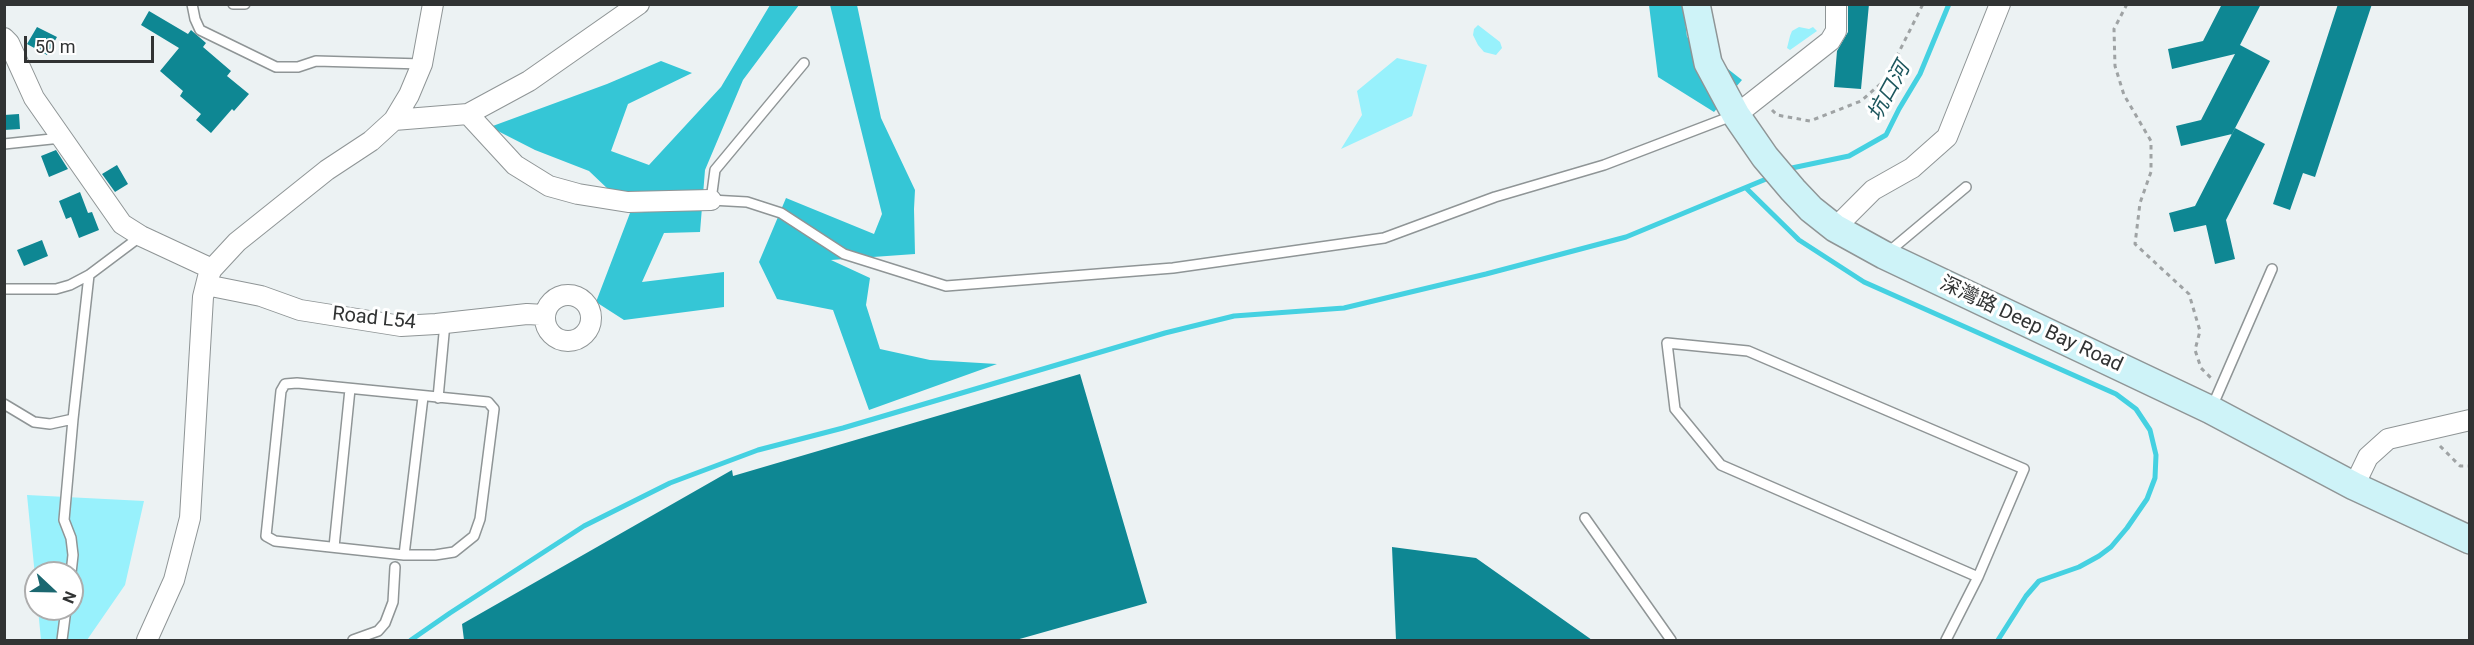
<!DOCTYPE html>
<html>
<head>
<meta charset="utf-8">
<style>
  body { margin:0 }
  #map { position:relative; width:2474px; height:645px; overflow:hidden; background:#ecf2f3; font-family:Roboto,sans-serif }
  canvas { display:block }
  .frame { position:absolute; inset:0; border:6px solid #313333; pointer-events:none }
  .north { position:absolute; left:24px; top:561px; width:60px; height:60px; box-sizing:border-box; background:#fff; border:2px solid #adadad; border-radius:50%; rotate:112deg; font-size:16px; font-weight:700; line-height:24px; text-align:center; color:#313333 }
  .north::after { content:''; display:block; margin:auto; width:21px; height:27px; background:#1b6770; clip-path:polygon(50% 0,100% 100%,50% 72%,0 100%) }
  .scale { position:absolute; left:24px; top:36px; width:130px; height:27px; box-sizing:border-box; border:3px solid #313333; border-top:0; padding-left:8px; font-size:18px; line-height:21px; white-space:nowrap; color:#313333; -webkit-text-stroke:4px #fff; paint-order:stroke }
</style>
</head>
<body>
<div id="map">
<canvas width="2474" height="645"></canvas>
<div class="frame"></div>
<div class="north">N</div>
<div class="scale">50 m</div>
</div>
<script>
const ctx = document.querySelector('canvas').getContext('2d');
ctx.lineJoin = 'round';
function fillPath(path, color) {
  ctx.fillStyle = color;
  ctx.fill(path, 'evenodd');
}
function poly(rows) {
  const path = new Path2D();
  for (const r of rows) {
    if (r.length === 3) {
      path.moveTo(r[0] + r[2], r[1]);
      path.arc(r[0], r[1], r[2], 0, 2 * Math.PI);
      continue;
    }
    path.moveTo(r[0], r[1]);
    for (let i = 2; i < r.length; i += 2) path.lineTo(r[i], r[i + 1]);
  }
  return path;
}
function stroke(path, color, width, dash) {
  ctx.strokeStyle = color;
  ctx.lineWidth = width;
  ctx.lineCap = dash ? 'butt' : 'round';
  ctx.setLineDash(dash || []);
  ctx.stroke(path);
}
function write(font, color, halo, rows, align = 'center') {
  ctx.font = font + ' Roboto,"Noto Sans SC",sans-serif';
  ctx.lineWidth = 6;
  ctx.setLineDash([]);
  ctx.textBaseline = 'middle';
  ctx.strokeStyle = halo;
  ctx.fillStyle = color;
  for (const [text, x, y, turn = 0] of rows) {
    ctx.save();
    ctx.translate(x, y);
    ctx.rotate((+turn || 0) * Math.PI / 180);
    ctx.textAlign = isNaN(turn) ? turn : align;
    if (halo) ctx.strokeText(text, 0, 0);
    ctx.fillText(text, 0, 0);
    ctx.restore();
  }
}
fillPath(poly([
  [1478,25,1500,42,1502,48,1496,55,1484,52,1478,45,1473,35,1474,29],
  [1799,27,1809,29,1813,27,1817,31,1790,50,1787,48,1790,36,1792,31],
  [1397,58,1427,65,1412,116,1341,149,1362,115,1357,91],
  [27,495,144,501,125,585,87,640,41,640,38,609,72,609,72,573,36,573,36,586]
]), '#98f1fc');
fillPath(poly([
  [770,5,799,5,743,80,705,170,700,232,664,233,642,282,724,272,724,307,624,320,596,302,630,213,659,211,609,190,589,171,535,150,490,127,607,84,661,61,692,73,628,104,611,151,649,165,721,87],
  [830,5,857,5,881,118,915,190,914,209,915,254,831,260,870,278,866,305,880,349,930,360,997,364,869,410,833,310,777,299,759,262,786,198,874,234,882,214],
  [1649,5,1683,5,1687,37,1742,80,1714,112,1658,77]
]), '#35c6d6');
stroke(poly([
  [1787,169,1849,156,1886,135,1899,109,1920,74,1949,4],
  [1746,188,1799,240,1864,282,2116,394,2136,409,2150,430,2156,455,2155,478,2147,499,2127,528,2111,547,2099,556,2079,567,2039,581,2026,596,1998,640],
  [411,640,450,613,584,526,670,483,758,450,843,428,1165,333,1234,316,1344,308,1486,274,1626,237,1771,177]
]), '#45d1e1', 5);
fillPath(poly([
  [1848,4,1869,4,1861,89,1834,87,1837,51,1848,32],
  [2222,4,2261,4,2240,45,2270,61,2232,134,2181,146,2176,126,2201,120,2235,54,2172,69,2168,49,2203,41],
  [2338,4,2372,4,2315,177,2303,173,2290,210,2273,204],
  [149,11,188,34,191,30,206,43,203,47,231,71,227,76,249,94,234,111,232,109,211,133,196,120,201,114,180,96,183,91,160,71,179,48,141,25],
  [37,27,57,37,47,55,27,44],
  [19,114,20,129,4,130,4,115],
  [2235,128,2265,144,2226,220,2235,259,2215,264,2206,225,2174,232,2169,213,2195,206],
  [56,150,68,169,49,177,41,156],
  [117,165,128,184,115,192,102,174],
  [80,192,88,213,92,212,99,230,79,238,71,217,66,219,59,201],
  [42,240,48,256,24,266,17,250],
  [1080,374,1147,603,1016,640,464,640,462,624,732,470,733,476],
  [1392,547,1476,558,1592,640,1396,640]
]), '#0e8793');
const lane = poly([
  [192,4,195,19,200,30,276,67,298,67,316,61,422,64],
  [233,4,245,4],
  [804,63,715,170,711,200,747,202,781,213,844,254,946,286,1173,268,1384,238,1495,197,1604,165,1732,116],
  [4,144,61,138],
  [1886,254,1966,187],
  [4,289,56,289,70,285,89,275,141,236],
  [297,383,488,402,494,409,480,519,474,536,454,552,435,555,404,555,275,541,266,536,281,391,285,384,297,383],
  [438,398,445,323],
  [4,404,34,422,50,424,73,419,89,275],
  [2212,407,2272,269],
  [1585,518,1671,640],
  [334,547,350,389],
  [404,555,423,397],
  [71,573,73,555,71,538,64,520,73,419],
  [62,640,66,609],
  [353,640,378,631,385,623,393,602,395,567],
  [1946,640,1978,577,2024,469,1748,351,1667,343,1675,409,1721,465,1978,577]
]);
const street = poly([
  [4,38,9,43,34,98,122,224,141,236,212,269],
  [468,114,515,165,549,186,578,194,628,202,711,200],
  [1736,115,1830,41,1836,31,1836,4],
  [394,120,468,114,529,81,639,4],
  [1835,228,1873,190,1912,168,1947,137,2000,4],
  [206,285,261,296,300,310,401,326,436,324,527,314,545,315],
  [568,318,23],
  [2354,486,2368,457,2388,439,2470,420],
  [147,640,174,580,190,518,203,297,208,277,212,269,237,242,327,170,371,141,394,120,409,95,422,64,433,4]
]);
const secondary = poly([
  [1696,4,1708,63,1736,115,1765,157,1793,190,1811,209,1835,228,1884,255,2211,410,2354,486,2470,540]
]);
stroke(lane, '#8f9596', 12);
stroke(street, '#8f9596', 22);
stroke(secondary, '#8f9596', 30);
stroke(poly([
  [2127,4,2114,29,2115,66,2124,95,2151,141,2151,172,2140,203,2135,244,2189,294,2200,331,2195,350,2201,368,2211,378],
  [1772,110,1777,115,1810,121,1861,101,1885,80,1923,4],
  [2440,446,2460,466,2470,466]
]), '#9fa3a4', 3, [4.5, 4.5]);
stroke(lane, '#fff', 9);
stroke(street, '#fff', 20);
stroke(secondary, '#cef3f8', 27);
write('20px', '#313333', '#fff', [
  ["Road L54",374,319,6],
  ["深灣路 Deep Bay Road",2031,325,25]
]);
write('italic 21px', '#1c565d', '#fff', [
  ["坑口河",1890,92,-61]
]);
</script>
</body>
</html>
